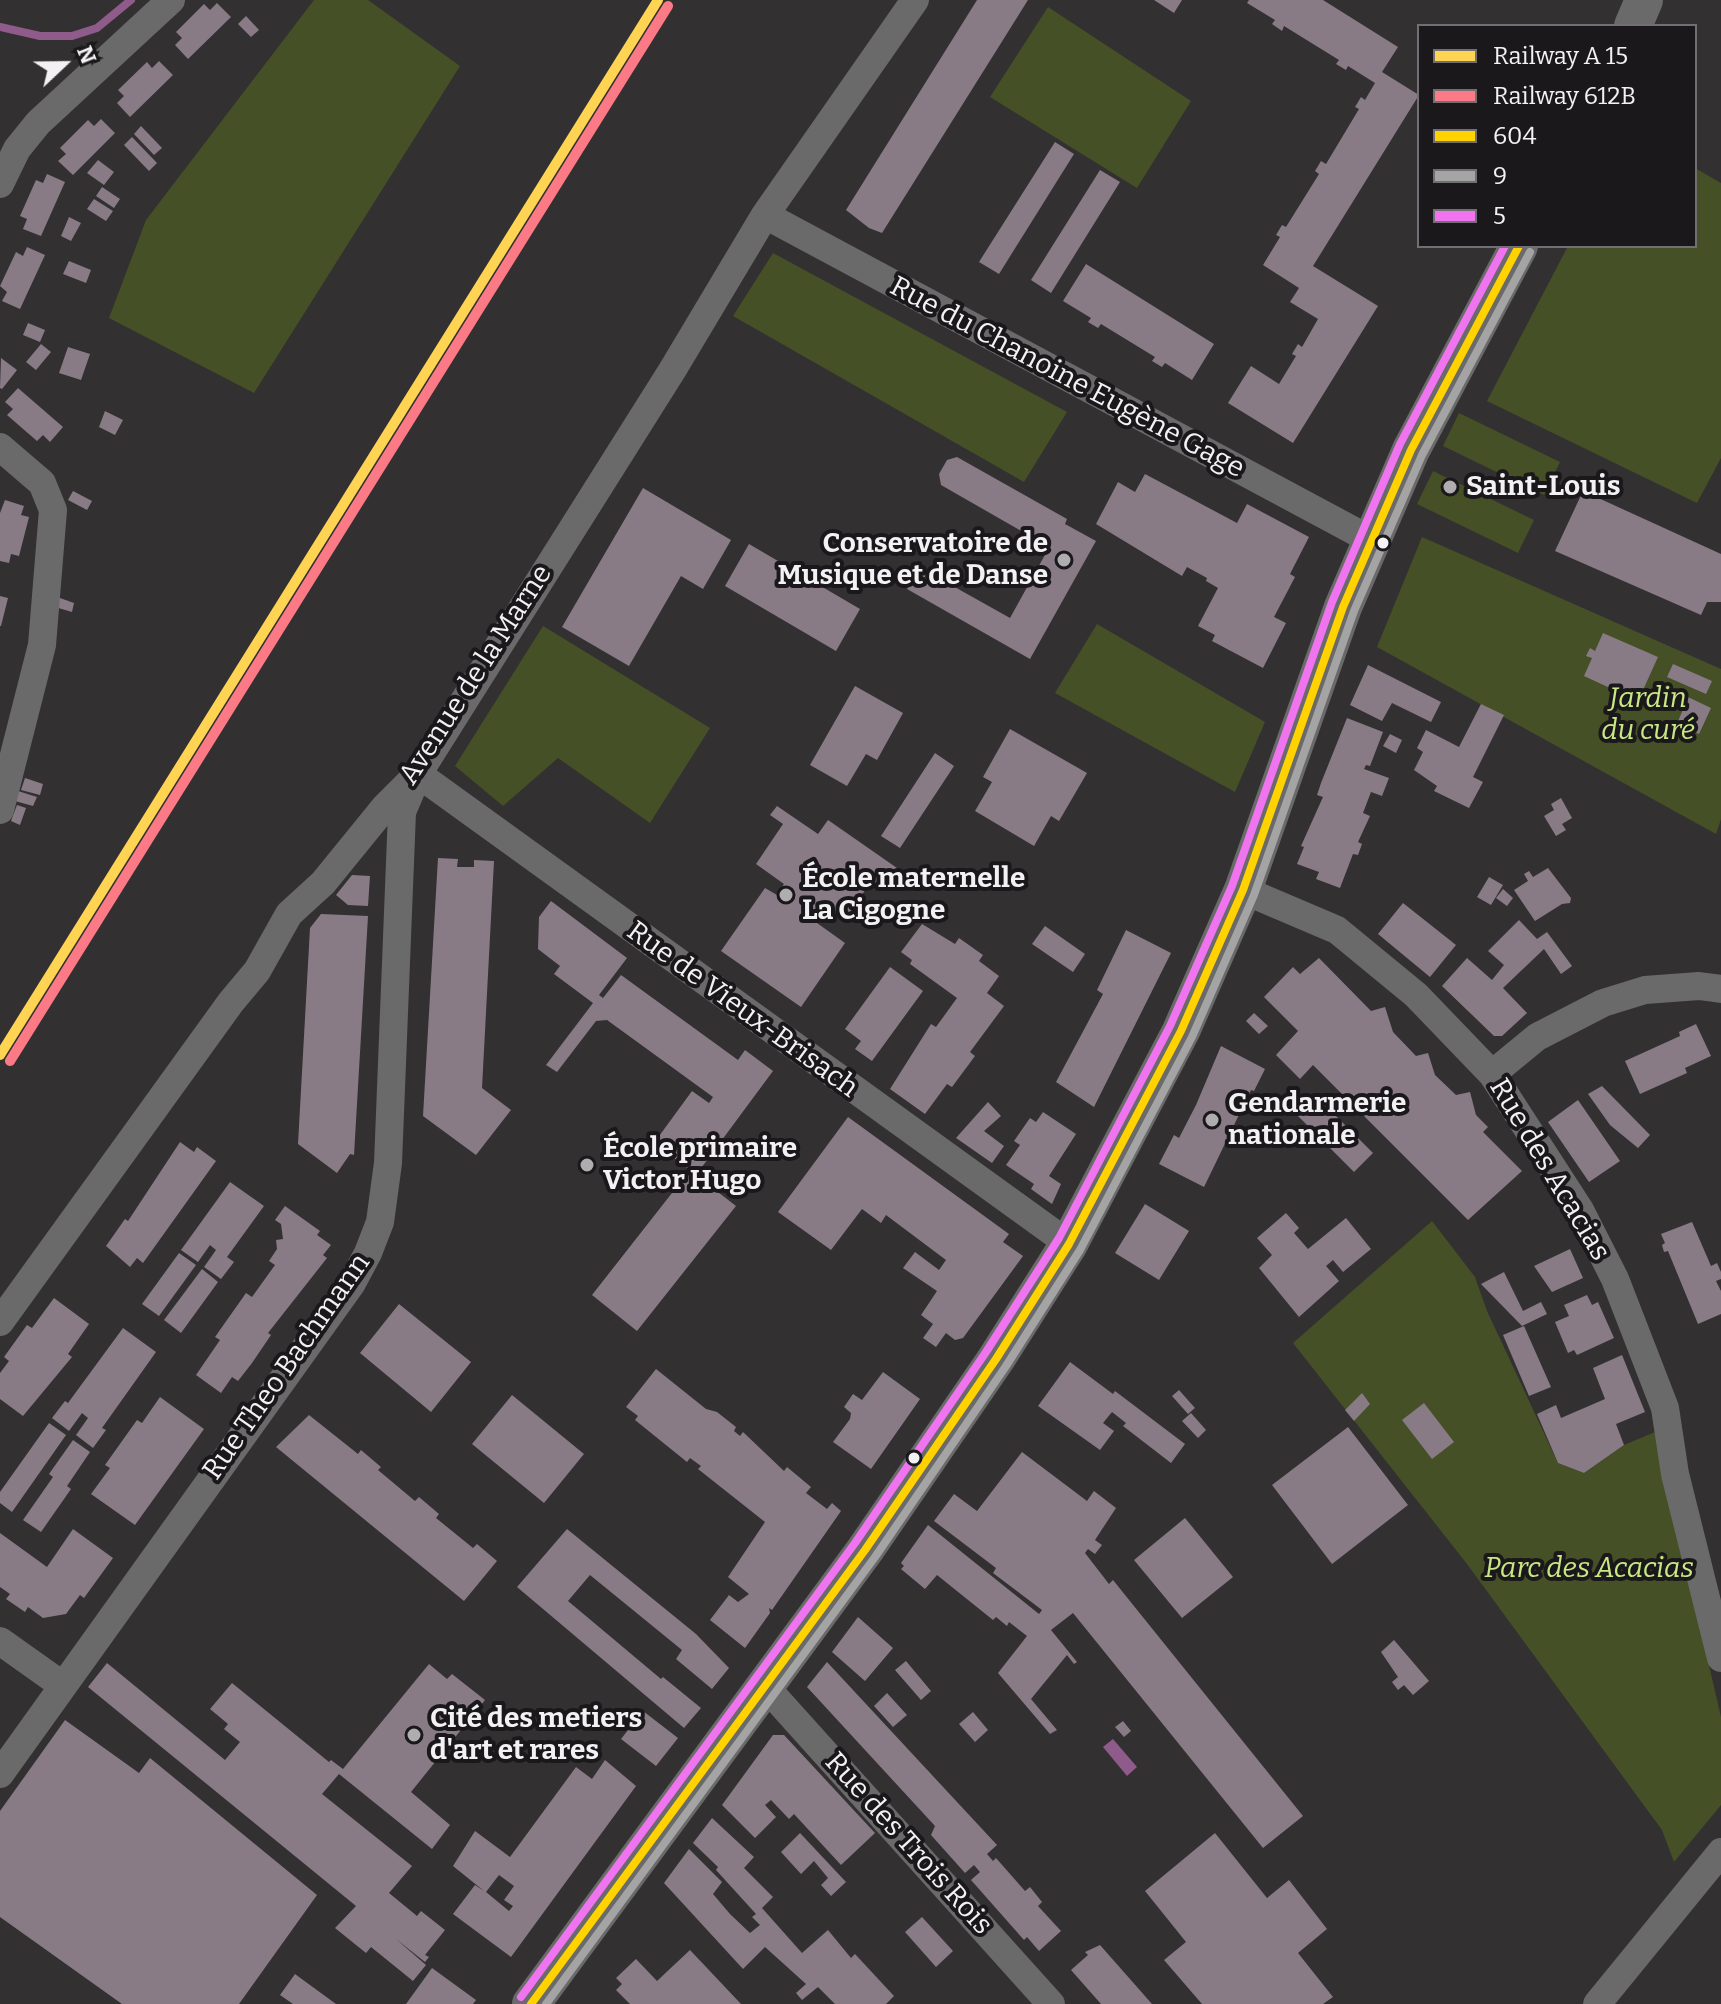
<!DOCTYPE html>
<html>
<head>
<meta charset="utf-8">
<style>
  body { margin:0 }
  #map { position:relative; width:1721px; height:2004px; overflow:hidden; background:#333032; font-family:Bitter,serif }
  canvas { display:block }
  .legend { position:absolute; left:1417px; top:24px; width:280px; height:224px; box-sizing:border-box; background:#1a181a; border:2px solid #716f71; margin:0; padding:10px 14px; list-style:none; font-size:24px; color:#f4f1f4 }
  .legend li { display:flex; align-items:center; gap:16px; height:40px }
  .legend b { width:40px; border:2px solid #716f71 }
  .north { position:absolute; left:24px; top:24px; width:80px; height:80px; -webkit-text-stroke:6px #1a181a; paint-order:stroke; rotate:68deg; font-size:22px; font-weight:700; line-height:32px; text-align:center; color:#f4f1f4 }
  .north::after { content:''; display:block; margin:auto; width:28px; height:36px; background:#f4f1f4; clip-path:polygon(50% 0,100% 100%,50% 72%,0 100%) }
</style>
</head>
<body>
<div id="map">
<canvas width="1721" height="2004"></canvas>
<ul class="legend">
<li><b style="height:10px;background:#fed452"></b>Railway A 15</li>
<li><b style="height:10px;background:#fc7a86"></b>Railway 612B</li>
<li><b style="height:10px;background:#ffd200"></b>604</li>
<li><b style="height:10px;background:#a4a4a4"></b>9</li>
<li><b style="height:10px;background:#f073f0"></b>5</li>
</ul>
<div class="north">N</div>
</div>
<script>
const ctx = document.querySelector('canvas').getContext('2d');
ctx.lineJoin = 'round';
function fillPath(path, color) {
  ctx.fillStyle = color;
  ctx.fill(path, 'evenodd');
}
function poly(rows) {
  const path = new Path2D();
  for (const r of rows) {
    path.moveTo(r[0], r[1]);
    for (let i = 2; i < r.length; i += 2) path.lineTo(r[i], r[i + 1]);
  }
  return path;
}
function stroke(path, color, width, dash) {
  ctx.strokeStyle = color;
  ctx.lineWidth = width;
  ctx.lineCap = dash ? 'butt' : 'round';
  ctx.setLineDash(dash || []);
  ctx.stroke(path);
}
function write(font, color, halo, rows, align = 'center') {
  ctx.font = font + ' Bitter,serif';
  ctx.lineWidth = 8;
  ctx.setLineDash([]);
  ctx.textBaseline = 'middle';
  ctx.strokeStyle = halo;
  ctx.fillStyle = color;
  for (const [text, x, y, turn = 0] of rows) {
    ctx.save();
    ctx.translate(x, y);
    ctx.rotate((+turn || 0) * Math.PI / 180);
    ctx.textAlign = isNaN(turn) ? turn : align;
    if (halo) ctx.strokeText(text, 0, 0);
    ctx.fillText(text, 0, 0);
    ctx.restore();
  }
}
fillPath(poly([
  [314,0,368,0,460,66,254,393,109,318,146,220],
  [1048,7,1191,101,1137,188,990,97],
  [1695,168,1721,183,1721,458,1697,503,1487,401,1568,246,1695,246],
  [773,253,1067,412,1024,482,733,316],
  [1459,413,1560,462,1544,495,1443,446],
  [1433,471,1534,520,1518,553,1417,504],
  [1422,537,1721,669,1721,819,1716,834,1377,647],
  [1097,624,1265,722,1235,792,1055,693],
  [543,626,710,728,650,823,558,758,503,806,455,766],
  [1432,1221,1475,1277,1487,1311,1558,1463,1584,1473,1624,1445,1655,1432,1721,1717,1721,1805,1674,1862,1662,1830,1467,1564,1293,1343]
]), '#455026');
fillPath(poly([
  [1113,1739,1137,1767,1127,1776,1103,1747]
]), '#8e5b8a');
stroke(poly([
  [0,27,40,36,72,36,97,28,131,0]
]), '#8e5b8a', 8);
fillPath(poly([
  [977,0,1028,0,882,233,869,228,846,210],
  [1154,0,1182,0,1174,13],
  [1249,0,1323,0,1398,47,1382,72,1419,95,1313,266,1378,306,1293,443,1228,403,1251,366,1279,384,1296,356,1292,354,1298,344,1302,347,1318,319,1290,302,1299,288,1263,265,1280,237,1276,235,1282,225,1286,227,1319,174,1315,171,1321,161,1326,164,1359,109,1355,107,1361,97,1365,100,1375,83,1348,66,1346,70,1336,64,1339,60,1284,26,1282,31,1272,24,1275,20,1247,3],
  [217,3,231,17,188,59,175,45,182,38,176,32,204,4,210,10],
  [246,16,259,30,251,37,238,24],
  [159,61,173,75,130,117,117,103,124,96,118,90,147,62,152,68],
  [101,119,115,133,73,175,58,161,66,154,60,148,88,120,94,126],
  [141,126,162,148,154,155,134,134],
  [132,137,157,163,149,171,124,145],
  [1055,142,1074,154,999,274,979,262],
  [98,160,114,172,104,185,87,173],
  [1100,170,1120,182,1051,293,1031,280],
  [47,174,65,182,41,236,23,229,27,219,20,216,36,180,43,183],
  [102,187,120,199,114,208,96,196],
  [94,199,113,211,106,221,87,209],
  [69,217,81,223,71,241,61,236],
  [27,247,45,255,20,309,2,301,7,292,0,286,16,252,23,256],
  [69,261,91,270,86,283,63,274],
  [1086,264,1214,344,1192,380,1165,363,1162,367,1152,361,1155,357,1101,324,1098,328,1088,322,1091,318,1063,301],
  [28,323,45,330,40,342,23,335],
  [41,344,51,352,36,370,26,362],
  [68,347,90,354,81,380,59,373],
  [1,358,17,370,2,389,0,388],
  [18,388,63,427,50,442,43,435,37,441,7,415,13,409,5,402],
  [105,411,123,420,115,435,99,427],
  [957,457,1067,519,1065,524,1096,541,1030,659,907,589,919,567,1010,618,1046,553,1034,546,1037,540,941,485,939,474,947,460],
  [1145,474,1237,523,1247,504,1309,537,1290,574,1295,577,1274,617,1286,623,1263,668,1212,641,1215,635,1198,626,1218,588,1206,581,1207,578,1187,567,1182,576,1096,524,1118,482,1135,492],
  [643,488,731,540,703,589,681,576,629,666,562,627],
  [73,491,92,501,87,510,68,500],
  [1583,491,1721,554,1721,602,1707,602,1701,615,1555,551],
  [5,500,24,506,21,515,29,517,19,556,11,554,9,563,0,561,0,513],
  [749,544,860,609,836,651,725,586],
  [0,596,8,598,1,626,0,626],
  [57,597,74,603,72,612,55,607],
  [1603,633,1658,657,1638,701,1584,676,1592,658,1586,656,1590,648,1595,651],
  [1673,664,1712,681,1706,694,1667,677],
  [1368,665,1441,702,1431,722,1392,703,1382,721,1350,705],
  [855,686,903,713,877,760,866,754,847,786,810,765],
  [1688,697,1711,708,1699,734,1677,724],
  [1481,704,1504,715,1473,777,1483,782,1469,808,1434,791,1437,786,1414,770,1423,752,1417,748,1426,730,1459,747],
  [1347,718,1383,732,1370,766,1366,765,1364,769,1389,778,1382,796,1371,792,1363,813,1370,816,1358,842,1362,844,1358,855,1353,854,1340,888,1316,879,1319,872,1297,864,1304,847,1301,846,1323,797,1317,795,1321,783],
  [1010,729,1087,773,1059,821,1051,816,1034,846,975,811,992,782,983,777],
  [1390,734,1402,740,1396,753,1383,746],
  [935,753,954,766,900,848,881,836],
  [25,778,43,784,40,795,21,790],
  [18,791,37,797,33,806,15,801],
  [1561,798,1572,818,1562,824,1566,830,1556,836,1544,816,1554,810,1551,804],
  [17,805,26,808,20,825,11,821],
  [777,806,818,834,828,820,897,868,881,891,870,883,846,918,829,906,817,923,845,943,801,1007,721,951,765,888,777,895,784,884,756,864,783,824,770,815],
  [438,858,458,859,457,867,474,867,474,860,494,861,482,1088,511,1110,476,1155,423,1116],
  [1548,868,1571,898,1570,903,1562,904,1535,921,1514,890,1528,881,1524,874,1529,871,1533,877],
  [352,875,370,876,368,906,348,905,336,895],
  [1489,877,1503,885,1491,905,1477,897],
  [1503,889,1513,898,1507,906,1496,898],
  [551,901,627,958,599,995,603,998,621,975,738,1060,745,1050,773,1071,696,1175,736,1206,637,1331,592,1295,690,1170,654,1143,692,1091,709,1103,713,1097,607,1020,596,1021,557,1072,546,1065,593,1003,554,974,560,966,538,949,539,917],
  [1403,903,1456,945,1430,977,1378,934],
  [321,914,368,916,354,1155,350,1154,337,1173,298,1144,310,928],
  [1519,920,1537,939,1547,932,1572,966,1561,974,1544,949,1503,988,1527,1013,1502,1036,1494,1036,1442,986,1467,958,1492,980,1504,965,1488,951],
  [922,924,955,944,959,938,983,955,979,961,999,976,987,993,1004,1006,970,1052,975,1056,952,1087,947,1084,925,1114,890,1089,931,1024,936,1027,957,998,910,964,912,960,901,952],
  [1045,926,1085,954,1073,972,1032,944],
  [1126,930,1171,953,1094,1107,1056,1082,1103,994,1097,990],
  [1319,958,1371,1011,1385,1007,1393,1032,1416,1056,1428,1053,1435,1075,1456,1095,1470,1092,1476,1115,1488,1127,1483,1132,1522,1171,1468,1220,1313,1065,1300,1079,1276,1055,1298,1031,1264,997,1293,967,1300,974],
  [890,967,923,991,872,1061,855,1049,861,1041,845,1029],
  [1254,1013,1268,1026,1259,1034,1246,1021],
  [1696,1024,1711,1056,1685,1068,1687,1073,1640,1094,1625,1061,1680,1036,1679,1032],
  [1221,1046,1265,1069,1254,1091,1251,1090,1204,1187,1159,1164,1174,1135,1179,1138,1196,1105],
  [1602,1086,1650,1135,1638,1148,1610,1125,1588,1094],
  [1314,1094,1373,1153,1354,1172,1295,1113],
  [1578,1100,1620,1161,1589,1182,1548,1122],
  [988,1102,1001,1116,984,1131,1004,1146,992,1163,956,1138],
  [1043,1112,1076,1134,1049,1176,1061,1184,1052,1204,1031,1189,1034,1184,1006,1165,1020,1145,1014,1141,1030,1118,1036,1122],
  [848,1117,1009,1234,1003,1242,1023,1256,963,1338,955,1340,946,1333,936,1347,923,1338,933,1324,921,1315,937,1291,903,1268,915,1252,939,1270,946,1260,886,1215,881,1223,862,1209,831,1250,778,1212],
  [180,1142,194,1152,197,1147,216,1161,143,1263,137,1258,130,1267,106,1246,125,1219,128,1221],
  [230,1182,264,1206,227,1257,234,1262,221,1279,204,1267,216,1250,210,1245,198,1262,181,1250],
  [1145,1204,1189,1231,1159,1280,1115,1253],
  [285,1206,320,1231,317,1235,331,1245,323,1255,327,1258,268,1333,271,1335,252,1363,238,1381,232,1377,221,1393,196,1375,220,1340,215,1337,246,1293,252,1297,275,1265,269,1261,277,1249,276,1240,283,1239,281,1224,275,1220],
  [1286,1213,1299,1228,1294,1233,1308,1249,1346,1218,1371,1249,1343,1272,1333,1260,1326,1266,1339,1281,1299,1317,1259,1268,1272,1255,1257,1238],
  [1692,1222,1711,1266,1717,1263,1721,1272,1721,1279,1716,1281,1721,1291,1721,1314,1698,1324,1668,1251,1664,1252,1662,1245,1665,1243,1661,1234],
  [1570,1249,1583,1278,1552,1292,1534,1266],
  [179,1253,196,1265,159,1316,142,1304],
  [202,1269,218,1282,181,1333,164,1320],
  [1504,1272,1523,1311,1541,1302,1547,1314,1522,1326,1481,1284],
  [1587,1295,1592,1305,1598,1302,1614,1338,1577,1355,1574,1350,1568,1353,1555,1322,1569,1316,1564,1305],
  [54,1298,89,1324,68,1354,72,1357,23,1416,0,1399,0,1373,9,1361,4,1357,27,1325,32,1328],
  [399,1304,471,1362,431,1412,360,1353],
  [1524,1326,1551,1387,1529,1396,1503,1335],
  [123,1328,156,1352,102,1428,106,1430,93,1448,76,1435,88,1418,82,1413,69,1431,52,1418,65,1401,68,1403],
  [1622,1355,1645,1412,1616,1424,1624,1445,1584,1473,1558,1463,1537,1414,1556,1405,1561,1418,1605,1399,1593,1368],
  [1070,1362,1113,1394,1115,1391,1185,1444,1171,1463,1123,1426,1126,1423,1112,1412,1103,1423,1114,1431,1100,1450,1038,1406],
  [656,1369,706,1409,717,1412,736,1427,734,1431,740,1436,743,1432,784,1471,787,1467,811,1487,806,1493,827,1509,832,1503,841,1511,772,1610,769,1608,770,1613,745,1648,710,1620,729,1595,738,1602,749,1594,728,1577,765,1522,698,1469,701,1466,690,1458,687,1462,635,1420,638,1416,626,1407],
  [883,1372,920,1399,871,1469,833,1442,850,1419,851,1413,844,1407,853,1394,862,1400],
  [1179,1390,1195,1408,1188,1414,1172,1396],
  [1362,1393,1370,1404,1354,1421,1345,1410],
  [512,1395,584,1454,544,1503,472,1444],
  [160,1397,204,1429,135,1525,91,1494,110,1468,105,1465,137,1420,142,1423],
  [1424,1403,1454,1442,1432,1459,1402,1420],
  [1191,1413,1206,1430,1198,1438,1182,1421],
  [309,1415,358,1454,361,1450,381,1467,378,1470,415,1501,419,1497,439,1514,436,1518,473,1548,477,1544,497,1561,464,1601,276,1447],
  [49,1423,66,1435,12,1512,0,1503,0,1492],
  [1348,1427,1408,1505,1332,1564,1272,1485],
  [73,1440,90,1452,67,1486,71,1489,41,1532,23,1520,53,1477,49,1474],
  [1022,1452,1087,1501,1094,1491,1116,1508,1095,1540,1102,1545,1095,1554,1088,1549,1085,1553,1109,1584,1113,1580,1303,1816,1263,1848,1073,1613,1051,1630,1077,1662,1074,1664,1067,1655,1031,1699,1057,1730,1050,1734,998,1673,1027,1636,1009,1622,1007,1626,996,1617,993,1620,937,1575,925,1589,901,1569,904,1566,901,1563,928,1525,1039,1614,1042,1610,993,1573,996,1568,934,1521,954,1494,977,1511],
  [1185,1518,1233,1577,1182,1618,1134,1560],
  [73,1529,113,1558,84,1598,80,1595,66,1614,43,1618,28,1607,25,1612,6,1599,10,1594,0,1587,0,1533,47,1567],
  [567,1529,696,1634,729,1668,712,1689,676,1659,682,1650,590,1575,568,1601,661,1679,663,1677,701,1708,684,1728,517,1587],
  [858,1617,893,1648,865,1681,832,1652],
  [1394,1640,1429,1681,1413,1695,1404,1685,1398,1690,1392,1682,1398,1677,1381,1652],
  [906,1661,931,1691,921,1700,895,1670],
  [827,1662,997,1845,987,1854,993,1861,996,1858,1025,1891,1030,1887,1042,1902,1038,1906,1061,1931,1039,1951,1027,1937,1024,1940,971,1880,980,1872,974,1865,965,1873,931,1835,935,1826,807,1687],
  [107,1663,225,1760,240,1742,224,1729,228,1724,210,1709,232,1683,329,1762,331,1760,343,1769,429,1664,447,1679,452,1674,485,1700,411,1792,450,1825,432,1849,339,1774,322,1794,412,1866,389,1893,417,1916,421,1911,445,1930,425,1955,429,1957,425,1962,396,1939,426,1965,413,1981,371,1947,366,1953,335,1928,356,1906,88,1687],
  [887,1693,907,1715,893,1727,874,1706],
  [643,1711,678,1738,656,1766,621,1739],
  [973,1712,988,1730,975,1742,959,1724],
  [65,1720,139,1773,150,1758,317,1895,239,2004,122,2004,0,1917,0,1811],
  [1123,1721,1131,1731,1124,1737,1115,1727],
  [773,1735,784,1735,875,1833,841,1865,794,1814,789,1819,771,1800,765,1805,776,1817,755,1838,722,1805],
  [605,1760,636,1786,511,1957,453,1914,475,1885,484,1891,453,1866,475,1831,510,1857,576,1767,592,1779],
  [499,1875,514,1886,504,1900,513,1906,509,1911,486,1892],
  [712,1818,754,1857,744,1868,773,1897,762,1908,802,1953,828,1930,851,1958,855,1954,894,1996,886,2004,835,2004,818,1987,802,2000,796,1993,806,1984,765,1947,743,1969,664,1883,689,1849,722,1882,713,1894,730,1914,750,1933,760,1925,752,1917,756,1914,716,1870,718,1867,693,1843],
  [800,1833,846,1882,831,1896,821,1885,828,1878,814,1861,801,1874,781,1852],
  [1215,1833,1267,1898,1289,1880,1327,1929,1298,1953,1333,1997,1323,2004,1202,2004,1164,1960,1186,1942,1145,1891],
  [922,1917,953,1951,936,1967,905,1932],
  [1100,1945,1152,2004,1101,2004,1071,1970,1088,1955,1085,1952],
  [690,1950,741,2004,630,2004,616,1990,622,1984,616,1978,636,1959,657,1981],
  [432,1968,476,2000,473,2004,406,2004],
  [295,1974,299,1977,336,2004,293,2004,280,1995]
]), '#887b86');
stroke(poly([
  [0,184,17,149,38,123,171,0],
  [765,215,1371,540],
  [0,447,42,483,53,510,42,645,0,810],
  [418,774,1069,1244],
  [1243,890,1337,930,1416,995,1492,1074,1580,1210,1615,1279,1665,1408,1675,1474,1721,1658],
  [1492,1074,1537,1037,1603,1003,1645,990,1699,986,1721,989],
  [0,1322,231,1002,257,971,289,914,323,883,384,808,418,774,673,369,765,215,915,0],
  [0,1641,62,1685],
  [764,1685,1051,2004],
  [0,1774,352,1283,368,1253,380,1222,388,1163,402,812,415,781],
  [1597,2004,1721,1852]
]), '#6b6a6b', 28);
stroke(poly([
  [1633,26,1644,0],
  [531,2004,865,1550,996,1359,1069,1244,1181,1031,1243,890,1343,607,1411,450,1519,246]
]), '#6b6a6b', 38);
stroke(poly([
  [531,2004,865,1550,996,1359,1069,1244,1181,1031,1243,890,1343,607,1411,450,1519,246]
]), '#ffd200', 8);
stroke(poly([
  [546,2004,875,1557,1006,1366,1080,1250,1192,1037,1254,895,1354,611,1422,455,1530,252]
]), '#a4a4a4', 8);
stroke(poly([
  [521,1997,855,1543,986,1352,1059,1238,1170,1026,1232,886,1332,602,1400,444,1505,246]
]), '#f073f0', 8);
stroke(poly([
  [0,1055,658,0]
]), '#fed452', 10);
stroke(poly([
  [10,1061,668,6]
]), '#fc7a86', 10);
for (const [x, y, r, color] of [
  [1450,487,8,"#b0adb0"],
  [1383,543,7,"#f4f1f4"],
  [1064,560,8,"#b0adb0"],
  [786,895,8,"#b0adb0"],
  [1212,1120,8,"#b0adb0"],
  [587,1165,8,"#b0adb0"],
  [914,1458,7,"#f4f1f4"],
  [414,1735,8,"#b0adb0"]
]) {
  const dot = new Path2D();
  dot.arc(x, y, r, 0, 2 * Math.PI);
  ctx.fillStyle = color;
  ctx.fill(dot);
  stroke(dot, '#1a181a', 3);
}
write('28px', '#f4f1f4', '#1a181a', [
  ["Rue du Chanoine Eugène Gage",1067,378,28],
  ["Avenue de la Marne",476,675,-57],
  ["Rue de Vieux-Brisach",742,1010,36],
  ["Rue des Acacias",1549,1170,59],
  ["Rue Theo Bachmann",287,1367,-55],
  ["Rue des Trois Rois",908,1844,48]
]);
write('bold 28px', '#f4f1f4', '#1a181a', [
  ["Saint-Louis",1466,487],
  ["Conservatoire de",1048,544,"right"],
  ["Musique et de Danse",1048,576,"right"],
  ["École maternelle",802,879],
  ["La Cigogne",802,911],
  ["Gendarmerie",1228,1104],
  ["nationale",1228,1136],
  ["École primaire",603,1149],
  ["Victor Hugo",603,1181],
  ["Cité des metiers",430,1719],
  ["d'art et rares",430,1751]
], 'left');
write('italic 28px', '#c9e782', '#1a181a', [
  ["Jardin",1648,699],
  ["du curé",1648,731],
  ["Parc des Acacias",1589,1569]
]);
</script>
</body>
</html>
